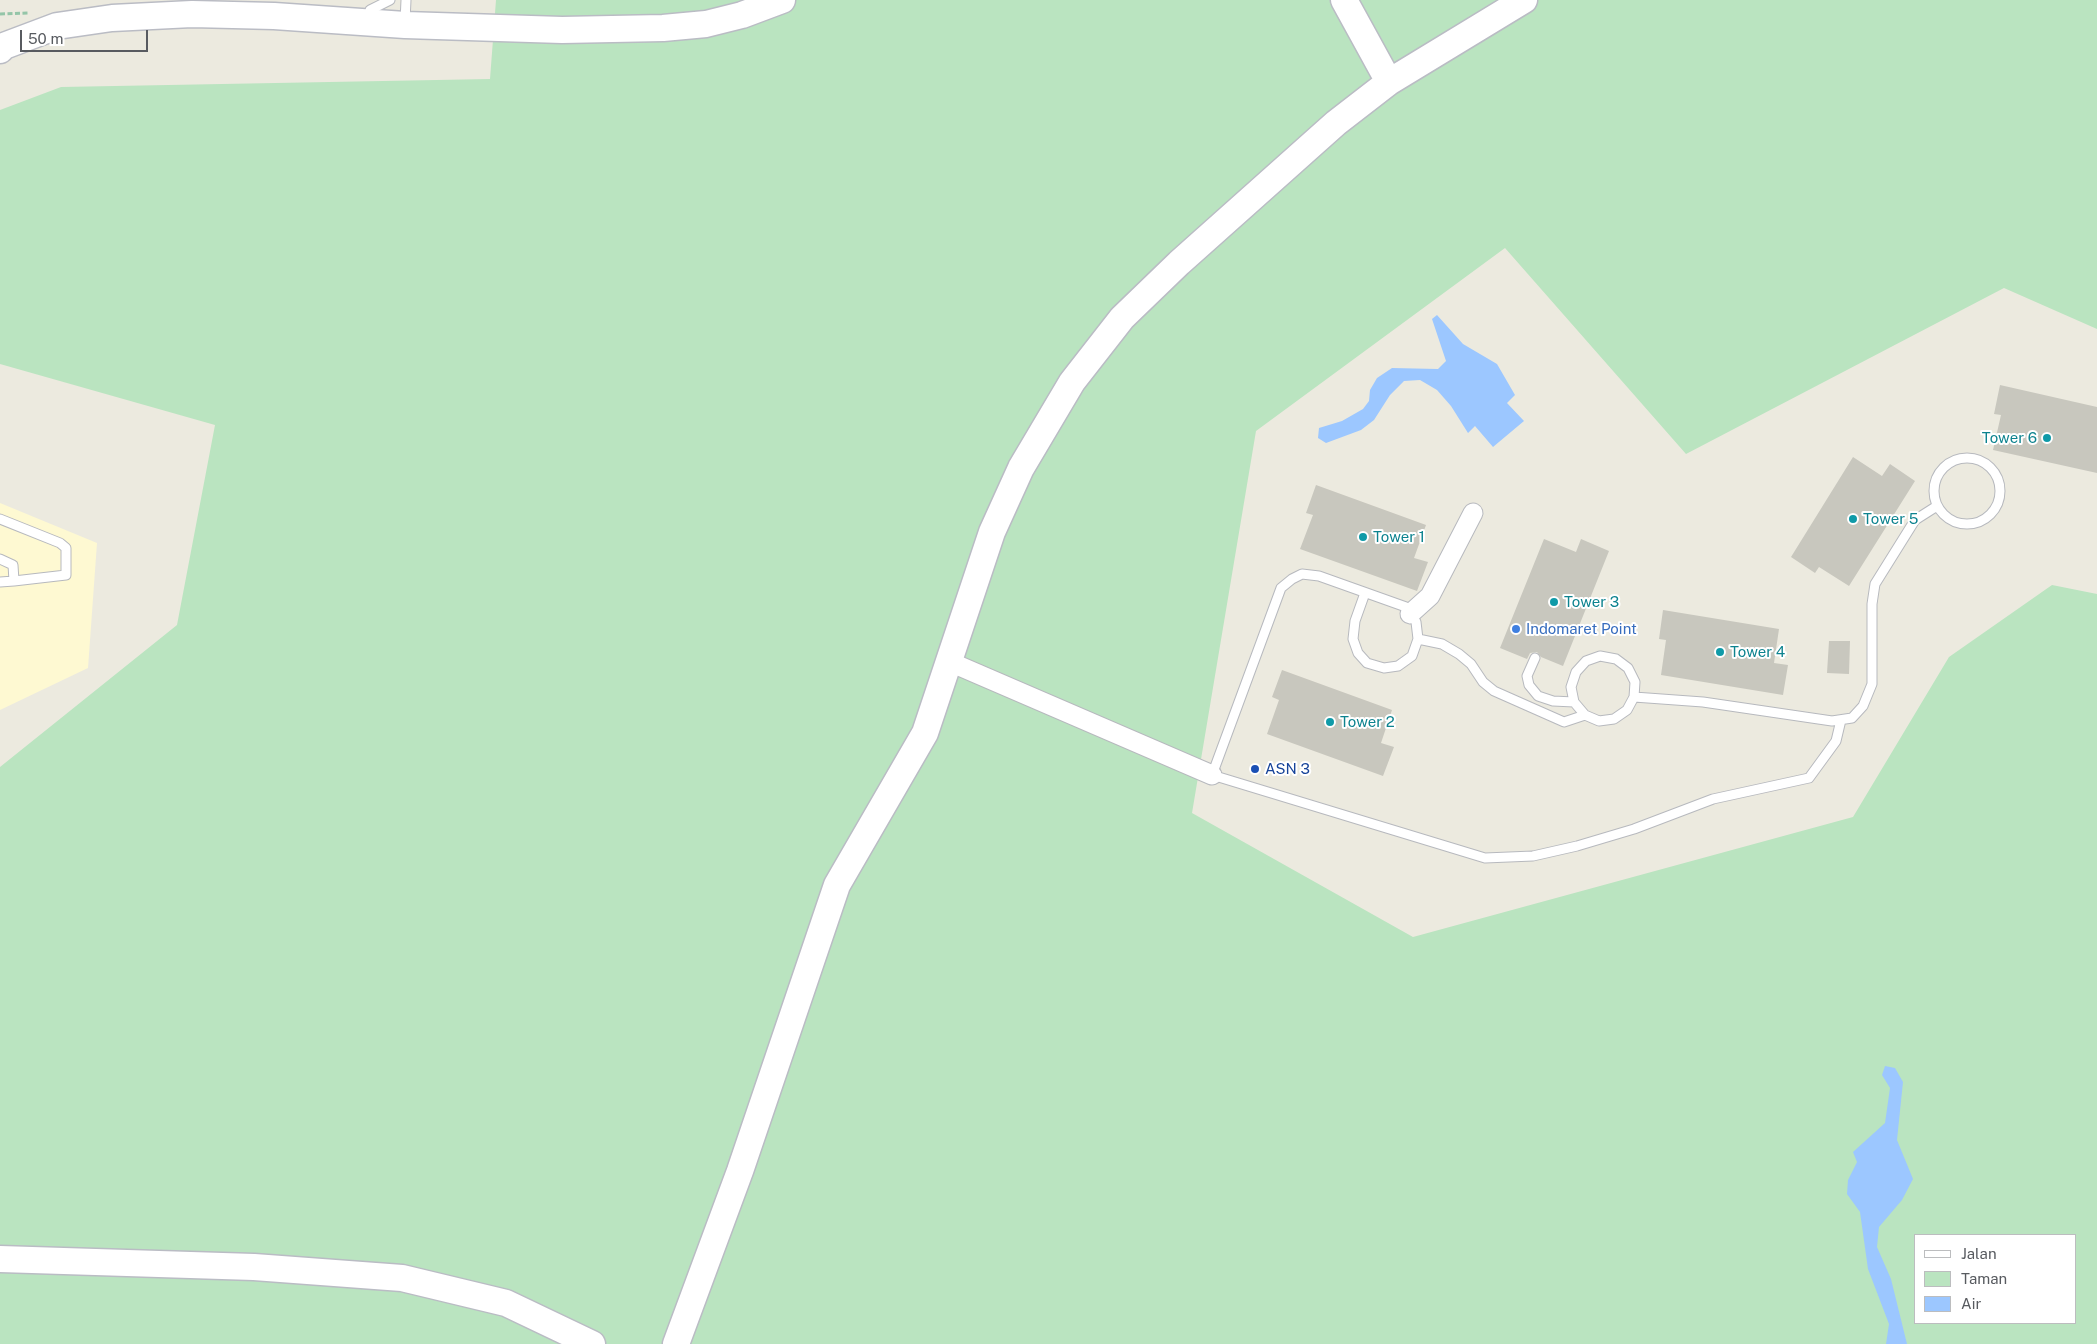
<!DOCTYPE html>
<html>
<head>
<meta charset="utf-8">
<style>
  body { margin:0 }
  #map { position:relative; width:2097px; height:1344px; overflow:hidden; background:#eceadf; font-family:"Public Sans",sans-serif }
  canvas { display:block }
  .legend { position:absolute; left:1914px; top:1234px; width:162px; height:90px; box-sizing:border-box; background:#fff; border:1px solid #bcbdbf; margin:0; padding:6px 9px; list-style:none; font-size:15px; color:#585b60 }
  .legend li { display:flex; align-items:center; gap:10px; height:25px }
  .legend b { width:25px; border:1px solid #bcbdbf }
  .scale { position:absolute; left:20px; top:30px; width:128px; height:22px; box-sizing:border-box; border:2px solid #585b60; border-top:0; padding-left:6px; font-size:15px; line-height:18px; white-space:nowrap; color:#585b60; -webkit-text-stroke:4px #fff; paint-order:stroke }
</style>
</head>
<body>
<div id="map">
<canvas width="2097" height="1344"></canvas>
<ul class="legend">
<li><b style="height:6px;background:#fff"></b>Jalan</li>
<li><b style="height:14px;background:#bae4c0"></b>Taman</li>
<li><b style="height:14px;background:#9cc7ff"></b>Air</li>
</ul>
<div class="scale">50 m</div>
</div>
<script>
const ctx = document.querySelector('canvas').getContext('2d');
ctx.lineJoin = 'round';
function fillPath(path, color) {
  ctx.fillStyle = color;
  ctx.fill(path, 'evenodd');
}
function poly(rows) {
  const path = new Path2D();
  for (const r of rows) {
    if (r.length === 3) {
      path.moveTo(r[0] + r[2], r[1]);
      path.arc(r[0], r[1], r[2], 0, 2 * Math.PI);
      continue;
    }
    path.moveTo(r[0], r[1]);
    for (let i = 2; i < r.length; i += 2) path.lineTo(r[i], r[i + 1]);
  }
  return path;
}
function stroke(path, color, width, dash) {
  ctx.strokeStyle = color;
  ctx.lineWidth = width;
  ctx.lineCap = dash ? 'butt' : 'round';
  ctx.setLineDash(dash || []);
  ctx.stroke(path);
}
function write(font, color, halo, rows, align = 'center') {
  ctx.font = font + ' "Public Sans",sans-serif';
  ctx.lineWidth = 4;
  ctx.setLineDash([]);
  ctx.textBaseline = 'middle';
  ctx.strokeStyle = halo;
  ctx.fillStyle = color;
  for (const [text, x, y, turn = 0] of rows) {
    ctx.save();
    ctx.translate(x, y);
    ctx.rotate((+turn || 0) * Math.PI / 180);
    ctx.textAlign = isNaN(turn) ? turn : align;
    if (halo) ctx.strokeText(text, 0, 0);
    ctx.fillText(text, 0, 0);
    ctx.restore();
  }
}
fillPath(poly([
  [0,503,97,543,88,668,0,710]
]), '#fef9d2');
fillPath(poly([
  [496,0,2097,0,2097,329,2004,288,1686,454,1505,248,1256,431,1192,813,1413,937,1853,817,1949,657,2052,585,2097,594,2097,1344,0,1344,0,767,177,625,215,425,0,364,0,110,61,87,490,79],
  [1916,1235,2076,1235,2076,1323,1916,1323]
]), '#bae4c0');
fillPath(poly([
  [1437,315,1463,344,1497,364,1515,395,1507,403,1524,421,1493,447,1475,426,1468,433,1451,406,1437,390,1420,380,1404,381,1390,395,1374,420,1361,430,1326,443,1318,438,1319,428,1342,421,1363,409,1369,401,1370,390,1377,378,1392,368,1438,369,1446,361,1432,319],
  [1885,1066,1895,1068,1903,1082,1897,1140,1913,1179,1902,1200,1879,1227,1877,1247,1891,1279,1907,1344,1886,1344,1889,1324,1868,1269,1860,1212,1847,1194,1848,1180,1857,1162,1853,1152,1885,1123,1890,1088,1882,1075]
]), '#9cc7ff');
fillPath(poly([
  [2000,385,2097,407,2097,473,1993,450,2001,415,1994,414],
  [1853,457,1882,476,1890,464,1915,481,1849,586,1819,567,1815,573,1791,557],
  [1316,485,1426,525,1414,558,1428,562,1417,591,1300,549,1313,515,1306,513],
  [1544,539,1576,552,1581,539,1609,551,1563,666,1541,657,1537,652,1530,653,1527,659,1500,648],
  [1663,610,1779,629,1774,663,1788,665,1783,695,1661,675,1666,640,1659,639],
  [1829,641,1850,641,1849,674,1827,673],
  [1282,670,1392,710,1381,743,1394,747,1383,776,1267,734,1279,700,1272,697]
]), '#c8c7be');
const lane = poly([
  [369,20,370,10,390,0],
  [405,22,406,0],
  [1967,491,33],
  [0,519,60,543,66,548,66,575,14,581],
  [0,559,13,565,14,581,0,582],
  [1365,593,1355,621,1353,639,1358,653,1367,663,1384,668,1398,666,1412,656,1418,639,1416,622,1406,607,1319,576,1302,574,1292,579,1281,588,1212,775,1485,858,1533,856,1577,846,1634,829,1713,799,1809,778,1836,741,1841,720],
  [1418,639,1442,644,1459,654,1471,664,1483,682,1494,691,1564,722,1585,715,1599,721,1614,719,1627,710,1634,697,1635,682,1628,668,1616,659,1600,656,1586,661,1576,672,1571,687,1574,702,1585,715],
  [1535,658,1527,676,1529,685,1538,696,1553,701,1574,702],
  [1634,697,1703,702,1832,721,1852,718,1863,706,1872,684,1872,604,1875,584,1915,520,1937,506]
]);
const street = poly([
  [1410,614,1430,596,1473,513],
  [950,662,1212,775]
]);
const secondary = poly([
  [1344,0,1389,82],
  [0,50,4,46,57,26,112,18,192,14,274,16,405,25,562,30,663,28,706,24,742,15,782,0],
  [0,1259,254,1267,402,1278,506,1303,592,1344],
  [676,1344,740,1171,837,885,925,733,992,532,1021,468,1072,382,1122,318,1179,263,1336,123,1389,82,1524,0]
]);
stroke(lane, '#b7b9be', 11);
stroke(street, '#b7b9be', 21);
stroke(secondary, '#babcc4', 29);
stroke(poly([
  [0,14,29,13]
]), '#94c5a8', 3, [5, 2.5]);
stroke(lane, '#fff', 9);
stroke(street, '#fff', 19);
stroke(secondary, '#fff', 26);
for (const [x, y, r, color] of [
  [2047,438,5,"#0f9aa8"],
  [1853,519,5,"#0f9aa8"],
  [1363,537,5,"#0f9aa8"],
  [1554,602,5,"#0f9aa8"],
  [1516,629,5,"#3f7fe0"],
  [1720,652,5,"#0f9aa8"],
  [1330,722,5,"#0f9aa8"],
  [1255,769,5,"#1a4fb4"]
]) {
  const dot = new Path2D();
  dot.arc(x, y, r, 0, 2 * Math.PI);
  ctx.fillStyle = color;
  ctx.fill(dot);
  stroke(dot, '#fff', 2);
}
write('15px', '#0d838f', '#fff', [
  ["Tower 6",2037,438,"right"],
  ["Tower 5",1863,519],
  ["Tower 1",1373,537],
  ["Tower 3",1564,602],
  ["Tower 4",1730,652],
  ["Tower 2",1340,722]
], 'left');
write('15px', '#366cbe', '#fff', [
  ["Indomaret Point",1526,629]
], 'left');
write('15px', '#164399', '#fff', [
  ["ASN 3",1265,769]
], 'left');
</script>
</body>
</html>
